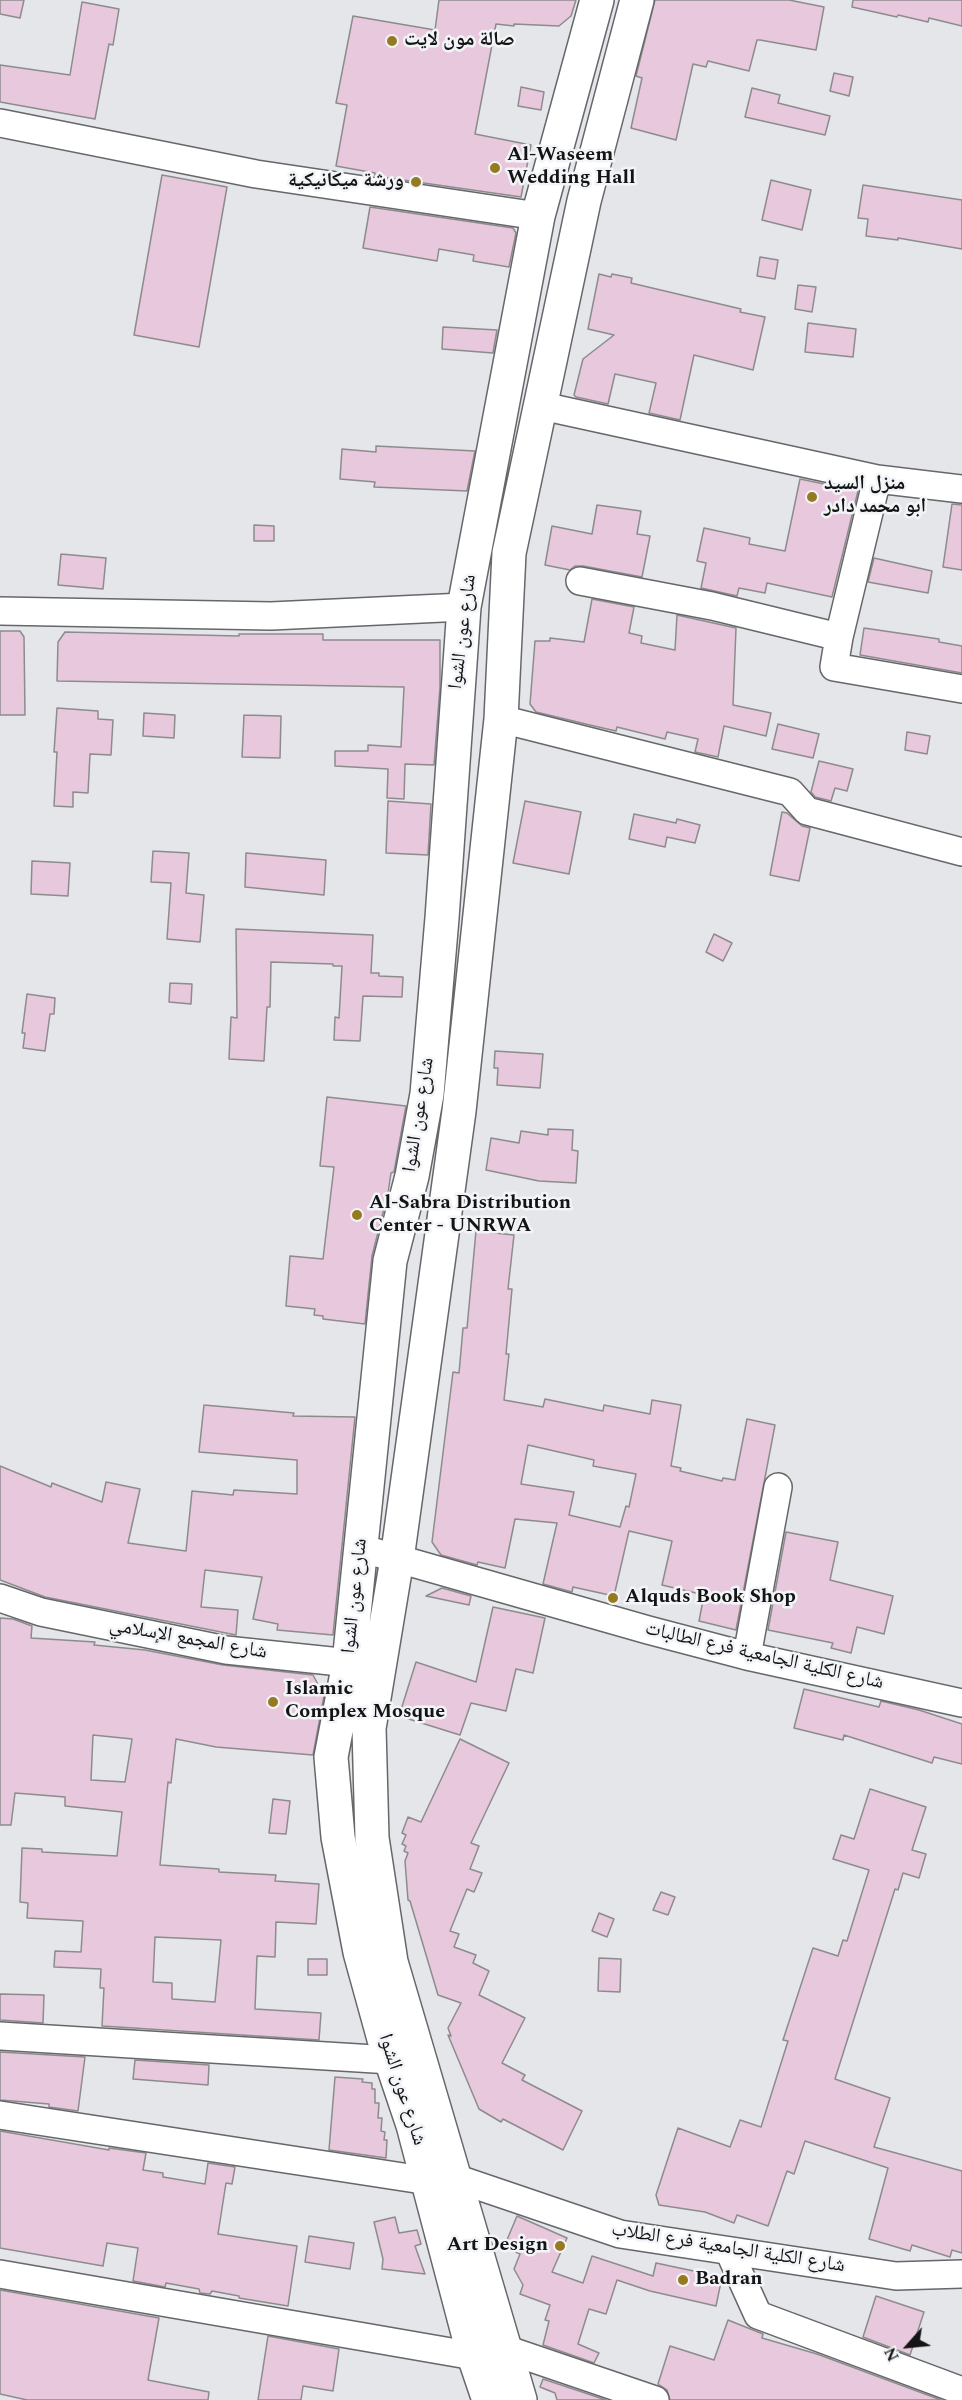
<!DOCTYPE html>
<html>
<head>
<meta charset="utf-8">
<style>
  body { margin:0 }
  #map { position:relative; width:962px; height:2400px; overflow:hidden; background:#e4e6ea; font-family:Spectral,serif }
  canvas { display:block }
  .north { position:absolute; left:878px; top:2316px; width:60px; height:60px; -webkit-text-stroke:4px #f2f4f7; paint-order:stroke; rotate:243deg; font-size:16px; font-weight:700; line-height:24px; text-align:center; color:#141415 }
  .north::after { content:''; display:block; margin:auto; width:21px; height:27px; background:#141415; clip-path:polygon(50% 0,100% 100%,50% 72%,0 100%) }
</style>
</head>
<body>
<div id="map">
<canvas width="962" height="2400"></canvas>
<div class="north">N</div>
</div>
<script>
const ctx = document.querySelector('canvas').getContext('2d');
ctx.lineJoin = 'round';
function fillPath(path, color) {
  ctx.fillStyle = color;
  ctx.fill(path, 'evenodd');
}
function poly(rows) {
  const path = new Path2D();
  for (const r of rows) {
    path.moveTo(r[0], r[1]);
    for (let i = 2; i < r.length; i += 2) path.lineTo(r[i], r[i + 1]);
  }
  return path;
}
function stroke(path, color, width, dash) {
  ctx.strokeStyle = color;
  ctx.lineWidth = width;
  ctx.lineCap = dash ? 'butt' : 'round';
  ctx.setLineDash(dash || []);
  ctx.stroke(path);
}
function write(font, color, halo, rows, align = 'center') {
  ctx.font = font + ' Spectral,"Noto Naskh Arabic",serif';
  ctx.lineWidth = 5;
  ctx.setLineDash([]);
  ctx.textBaseline = 'middle';
  ctx.strokeStyle = halo;
  ctx.fillStyle = color;
  for (const [text, x, y, turn = 0] of rows) {
    ctx.save();
    ctx.translate(x, y);
    ctx.rotate((+turn || 0) * Math.PI / 180);
    ctx.textAlign = isNaN(turn) ? turn : align;
    if (halo) ctx.strokeText(text, 0, 0);
    ctx.fillText(text, 0, 0);
    ctx.restore();
  }
}
const building = poly([
  [0,0,24,0,20,18,0,14,0,0],
  [439,0,576,0,571,16,559,26,514,24,514,26,496,24,475,134,531,145,521,197,375,176,375,173,336,166,347,105,336,103,353,16,435,30,439,0],
  [655,0,789,0,824,7,816,50,760,40,757,40,749,71,708,61,706,67,693,64,676,140,631,128,642,78,636,76,655,0],
  [853,0,962,0,962,26,929,18,928,22,898,15,897,17,852,7,853,0],
  [82,2,119,9,113,45,109,44,95,119,0,102,0,65,70,75,82,2],
  [834,73,853,77,849,96,830,91,834,73],
  [521,87,544,92,541,110,518,106,521,87],
  [752,88,780,95,778,103,830,116,825,135,745,117,752,88],
  [162,175,227,187,199,347,134,335,162,175],
  [771,180,811,190,802,230,762,220,771,180],
  [863,185,962,200,962,249,898,238,898,240,866,236,868,219,858,218,863,185],
  [370,207,513,228,516,233,509,267,473,261,474,255,439,249,437,261,363,248,370,207],
  [760,257,778,260,775,279,757,276,760,257],
  [599,274,611,277,612,274,632,278,631,283,741,309,740,312,765,317,753,370,694,355,680,420,649,413,656,383,615,374,608,404,576,397,574,395,583,359,614,335,588,329,599,274],
  [798,285,816,287,812,312,795,309,798,285],
  [808,323,856,329,853,357,805,352,808,323],
  [443,327,497,330,493,353,442,349,443,327],
  [376,446,475,451,467,491,374,487,375,482,340,479,342,449,376,452,376,446],
  [800,479,858,491,832,597,767,583,765,593,739,588,737,596,701,588,706,563,697,561,704,528,750,538,749,544,785,551,800,479],
  [952,504,962,505,962,570,943,567,952,504],
  [597,505,641,511,637,534,650,536,642,577,583,566,575,566,570,570,545,565,552,526,592,534,597,505],
  [254,525,274,526,274,541,254,541,254,525],
  [61,554,106,558,103,589,58,585,61,554],
  [874,558,932,571,928,593,868,582,874,558],
  [592,599,634,607,629,633,642,636,641,643,675,650,677,615,736,628,733,705,771,713,766,736,724,726,718,757,695,752,698,739,667,732,665,739,617,727,616,731,594,726,536,712,530,704,535,641,550,641,550,638,584,642,592,599],
  [864,628,939,639,939,642,962,646,962,673,860,655,864,628],
  [0,631,20,631,24,637,25,715,0,715,0,631],
  [65,632,239,636,239,634,323,634,323,640,440,640,440,687,434,765,405,764,404,799,387,798,388,769,335,766,335,751,368,751,368,745,401,747,404,687,57,681,58,642,65,632],
  [57,708,98,711,98,719,113,720,111,755,90,754,88,793,73,792,73,807,54,806,57,752,54,752,57,708],
  [144,713,175,715,174,738,143,736,144,713],
  [244,715,281,716,280,758,242,757,244,715],
  [778,724,819,734,813,758,772,749,778,724],
  [907,732,930,736,927,754,905,750,907,732],
  [819,761,853,769,847,791,835,788,831,801,815,797,811,792,819,761],
  [388,801,431,804,428,855,386,853,388,801],
  [525,801,581,812,569,874,513,863,525,801],
  [782,812,787,813,802,826,810,828,799,881,770,875,782,812],
  [634,814,676,823,677,819,700,825,695,843,667,837,665,847,629,839,634,814],
  [153,851,189,853,186,893,204,895,200,942,167,939,171,883,151,882,153,851],
  [246,853,326,860,324,895,245,887,246,853],
  [32,861,70,863,68,896,31,894,32,861],
  [236,929,373,935,371,973,379,973,379,976,403,977,402,997,363,996,360,1041,334,1040,335,1017,339,1018,342,966,333,966,333,964,271,962,270,1007,267,1007,264,1061,229,1059,231,1017,237,1018,236,929],
  [714,934,732,943,723,961,706,952,714,934],
  [170,983,192,984,191,1004,169,1002,170,983],
  [27,994,55,998,54,1014,50,1014,45,1051,23,1048,25,1033,22,1033,27,994],
  [495,1051,543,1054,540,1088,497,1085,498,1068,494,1068,495,1051],
  [327,1097,406,1106,394,1172,391,1173,388,1193,372,1256,365,1324,323,1319,323,1316,314,1315,315,1309,286,1306,290,1256,323,1259,334,1167,320,1166,327,1097],
  [548,1129,573,1130,572,1150,578,1151,576,1183,539,1181,486,1170,491,1138,519,1143,521,1131,548,1135,548,1129],
  [476,1231,514,1235,508,1289,512,1289,506,1354,509,1354,504,1400,543,1407,545,1399,603,1411,604,1405,650,1414,652,1400,681,1405,671,1466,681,1468,680,1471,722,1481,723,1478,735,1480,747,1419,775,1425,736,1630,699,1621,704,1595,662,1585,672,1541,629,1531,614,1596,573,1587,572,1592,543,1584,557,1523,515,1519,505,1568,478,1562,477,1565,441,1555,432,1542,453,1372,459,1373,463,1328,467,1328,476,1231],
  [528,1445,594,1460,593,1466,636,1474,629,1507,626,1506,620,1527,569,1515,574,1492,521,1484,528,1445],
  [204,1405,294,1413,293,1416,355,1417,333,1635,277,1630,278,1624,253,1619,262,1577,205,1570,201,1607,238,1610,236,1635,45,1597,0,1580,0,1466,51,1487,52,1483,102,1502,106,1482,140,1489,128,1543,186,1551,192,1491,233,1495,234,1490,297,1494,297,1460,199,1452,204,1405],
  [786,1532,838,1542,830,1580,893,1596,884,1634,857,1627,851,1653,831,1648,833,1643,768,1630,786,1532],
  [442,1588,471,1596,469,1605,426,1596,442,1588],
  [493,1607,545,1618,533,1673,516,1669,506,1711,471,1703,460,1735,399,1716,416,1662,476,1682,493,1607],
  [0,1618,13,1619,32,1626,31,1638,95,1642,94,1645,145,1650,223,1665,313,1675,324,1696,313,1755,216,1747,176,1739,171,1783,168,1782,160,1865,219,1869,219,1872,276,1875,275,1881,319,1884,316,1924,276,1922,275,1957,257,1956,255,2009,321,2013,319,2040,102,2026,104,1988,100,1988,101,1969,54,1967,55,1951,81,1952,83,1921,27,1918,28,1903,20,1902,22,1848,42,1849,42,1852,117,1856,122,1812,65,1806,65,1797,15,1793,11,1825,0,1825,0,1618],
  [93,1735,132,1739,125,1782,91,1780,93,1735],
  [155,1937,221,1940,215,2002,172,1999,172,1983,153,1982,155,1937],
  [804,1689,879,1707,881,1701,919,1710,962,1724,962,1764,934,1757,932,1763,844,1735,843,1740,794,1728,804,1689],
  [460,1739,509,1763,471,1843,479,1846,470,1869,482,1873,474,1892,467,1889,450,1931,459,1934,454,1947,476,1955,473,1963,489,1971,479,1995,525,2018,502,2063,525,2075,522,2080,582,2111,563,2150,503,2119,501,2122,479,2109,448,2035,451,2036,448,2028,461,2003,438,1995,410,1901,408,1900,405,1861,408,1853,404,1851,406,1846,402,1844,406,1835,402,1833,408,1817,421,1822,460,1739],
  [870,1789,926,1807,912,1850,926,1854,919,1878,903,1873,898,1890,895,1889,835,2079,890,2098,874,2147,962,2171,962,2253,952,2250,950,2257,912,2245,910,2251,869,2239,888,2168,805,2141,794,2174,787,2171,768,2226,737,2215,734,2223,705,2212,659,2205,656,2195,678,2128,730,2147,740,2120,761,2127,788,2041,783,2040,813,1948,838,1956,843,1940,847,1941,869,1870,833,1859,841,1835,854,1839,870,1789],
  [273,1799,290,1801,286,1834,269,1833,273,1799],
  [661,1892,675,1897,668,1915,653,1910,661,1892],
  [599,1913,614,1919,607,1937,592,1931,599,1913],
  [599,1958,621,1959,620,1992,598,1991,599,1958],
  [308,1959,327,1959,327,1975,308,1975,308,1959],
  [0,1994,44,1995,43,2023,0,2020,0,1994],
  [0,2052,85,2057,78,2111,49,2107,49,2104,0,2100,0,2052],
  [135,2060,209,2065,208,2085,133,2079,135,2060],
  [335,2077,363,2079,362,2082,372,2083,372,2089,375,2089,375,2103,379,2103,378,2118,382,2118,381,2131,385,2132,384,2140,387,2140,386,2158,329,2150,335,2077],
  [0,2131,109,2150,109,2148,146,2153,143,2170,163,2173,163,2177,205,2184,208,2163,235,2167,232,2184,226,2183,218,2234,297,2246,288,2306,239,2298,239,2296,212,2291,210,2294,200,2293,199,2289,166,2283,165,2287,133,2281,138,2248,107,2243,103,2266,0,2248,0,2131],
  [517,2216,567,2238,552,2272,583,2283,592,2256,653,2276,656,2263,722,2277,716,2306,650,2291,617,2280,606,2314,589,2309,578,2344,599,2353,594,2363,543,2345,549,2321,545,2320,550,2305,520,2294,523,2285,514,2269,520,2254,504,2247,517,2216],
  [395,2217,399,2233,417,2230,421,2244,415,2246,425,2274,382,2269,383,2259,374,2222,395,2217],
  [309,2236,354,2243,350,2269,305,2262,309,2236],
  [0,2290,159,2318,148,2380,209,2392,208,2400,27,2400,0,2394,0,2290],
  [876,2296,924,2312,910,2355,863,2337,876,2296],
  [728,2320,763,2334,762,2338,817,2354,941,2400,670,2400,667,2390,658,2384,670,2346,714,2360,728,2320],
  [268,2336,339,2349,333,2391,303,2386,301,2400,258,2400,268,2336],
  [543,2379,606,2400,557,2400,555,2393,540,2387,543,2379]
]);
fillPath(building, '#e7c8dd');
stroke(building, '#8e8b8d', 1.5);
const minor = poly([
  [0,123,256,174,538,216],
  [542,406,877,479,962,489],
  [877,479,839,637,834,667,962,689],
  [580,581,712,606,839,637],
  [0,611,271,616,464,607],
  [501,719,790,792,807,811,962,852],
  [360,1548,648,1630,747,1656,962,1703],
  [0,1598,41,1612,226,1650,369,1665],
  [747,1656,778,1487],
  [0,2036,391,2060],
  [0,2115,429,2181,455,2178,620,2234,896,2276,962,2274],
  [729,2251,758,2315,962,2391],
  [0,2274,474,2356],
  [505,2349,655,2400]
]);
const major = poly([
  [489,2400,474,2356,413,2125,384,2039,360,1952,338,1837,331,1757,349,1663,390,1261,412,1176,427,1094,442,918,464,607,538,216,597,0],
  [520,2400,391,1962,372,1838,369,1728,397,1559,459,1111,501,719,509,553,584,201,637,0]
]);
stroke(minor, '#65676a', 30);
stroke(major, '#65676a', 36);
stroke(minor, '#fff', 27);
stroke(major, '#fff', 33);
for (const [x, y, r, color] of [
  [392,41,6,"#967a22"],
  [495,168,6,"#967a22"],
  [416,182,6,"#967a22"],
  [812,497,6,"#967a22"],
  [357,1215,6,"#967a22"],
  [613,1598,6,"#967a22"],
  [273,1702,6,"#967a22"],
  [560,2246,6,"#967a22"],
  [683,2280,6,"#967a22"]
]) {
  const dot = new Path2D();
  dot.arc(x, y, r, 0, 2 * Math.PI);
  ctx.fillStyle = color;
  ctx.fill(dot);
  stroke(dot, '#f2f4f7', 2);
}
write('bold 20px', '#141415', '#f2f4f7', [
  ["صالة مون لايت",404,41],
  ["Al-Waseem",507,156],
  ["Wedding Hall",507,179],
  ["ورشة ميكانيكية",404,182,"right"],
  ["منزل السيد",824,485],
  ["ابو محمد دادر",824,508],
  ["Al-Sabra Distribution",369,1204],
  ["Center - UNRWA",369,1227],
  ["Alquds Book Shop",625,1598],
  ["Islamic",285,1690],
  ["Complex Mosque",285,1713],
  ["Art Design",548,2246,"right"],
  ["Badran",695,2280]
], 'left');
write('20px', '#141415', '#f2f4f7', [
  ["شارع عون الشوا",464,632,-83],
  ["شارع عون الشوا",420,1115,-81],
  ["شارع عون الشوا",356,1596,-84],
  ["شارع المجمع الإسلامي",188,1640,10],
  ["شارع الكلية الجامعية فرع الطالبات",764,1657,13],
  ["شارع عون الشوا",401,2090,72],
  ["شارع الكلية الجامعية فرع الطلاب",728,2249,9]
]);
</script>
</body>
</html>
